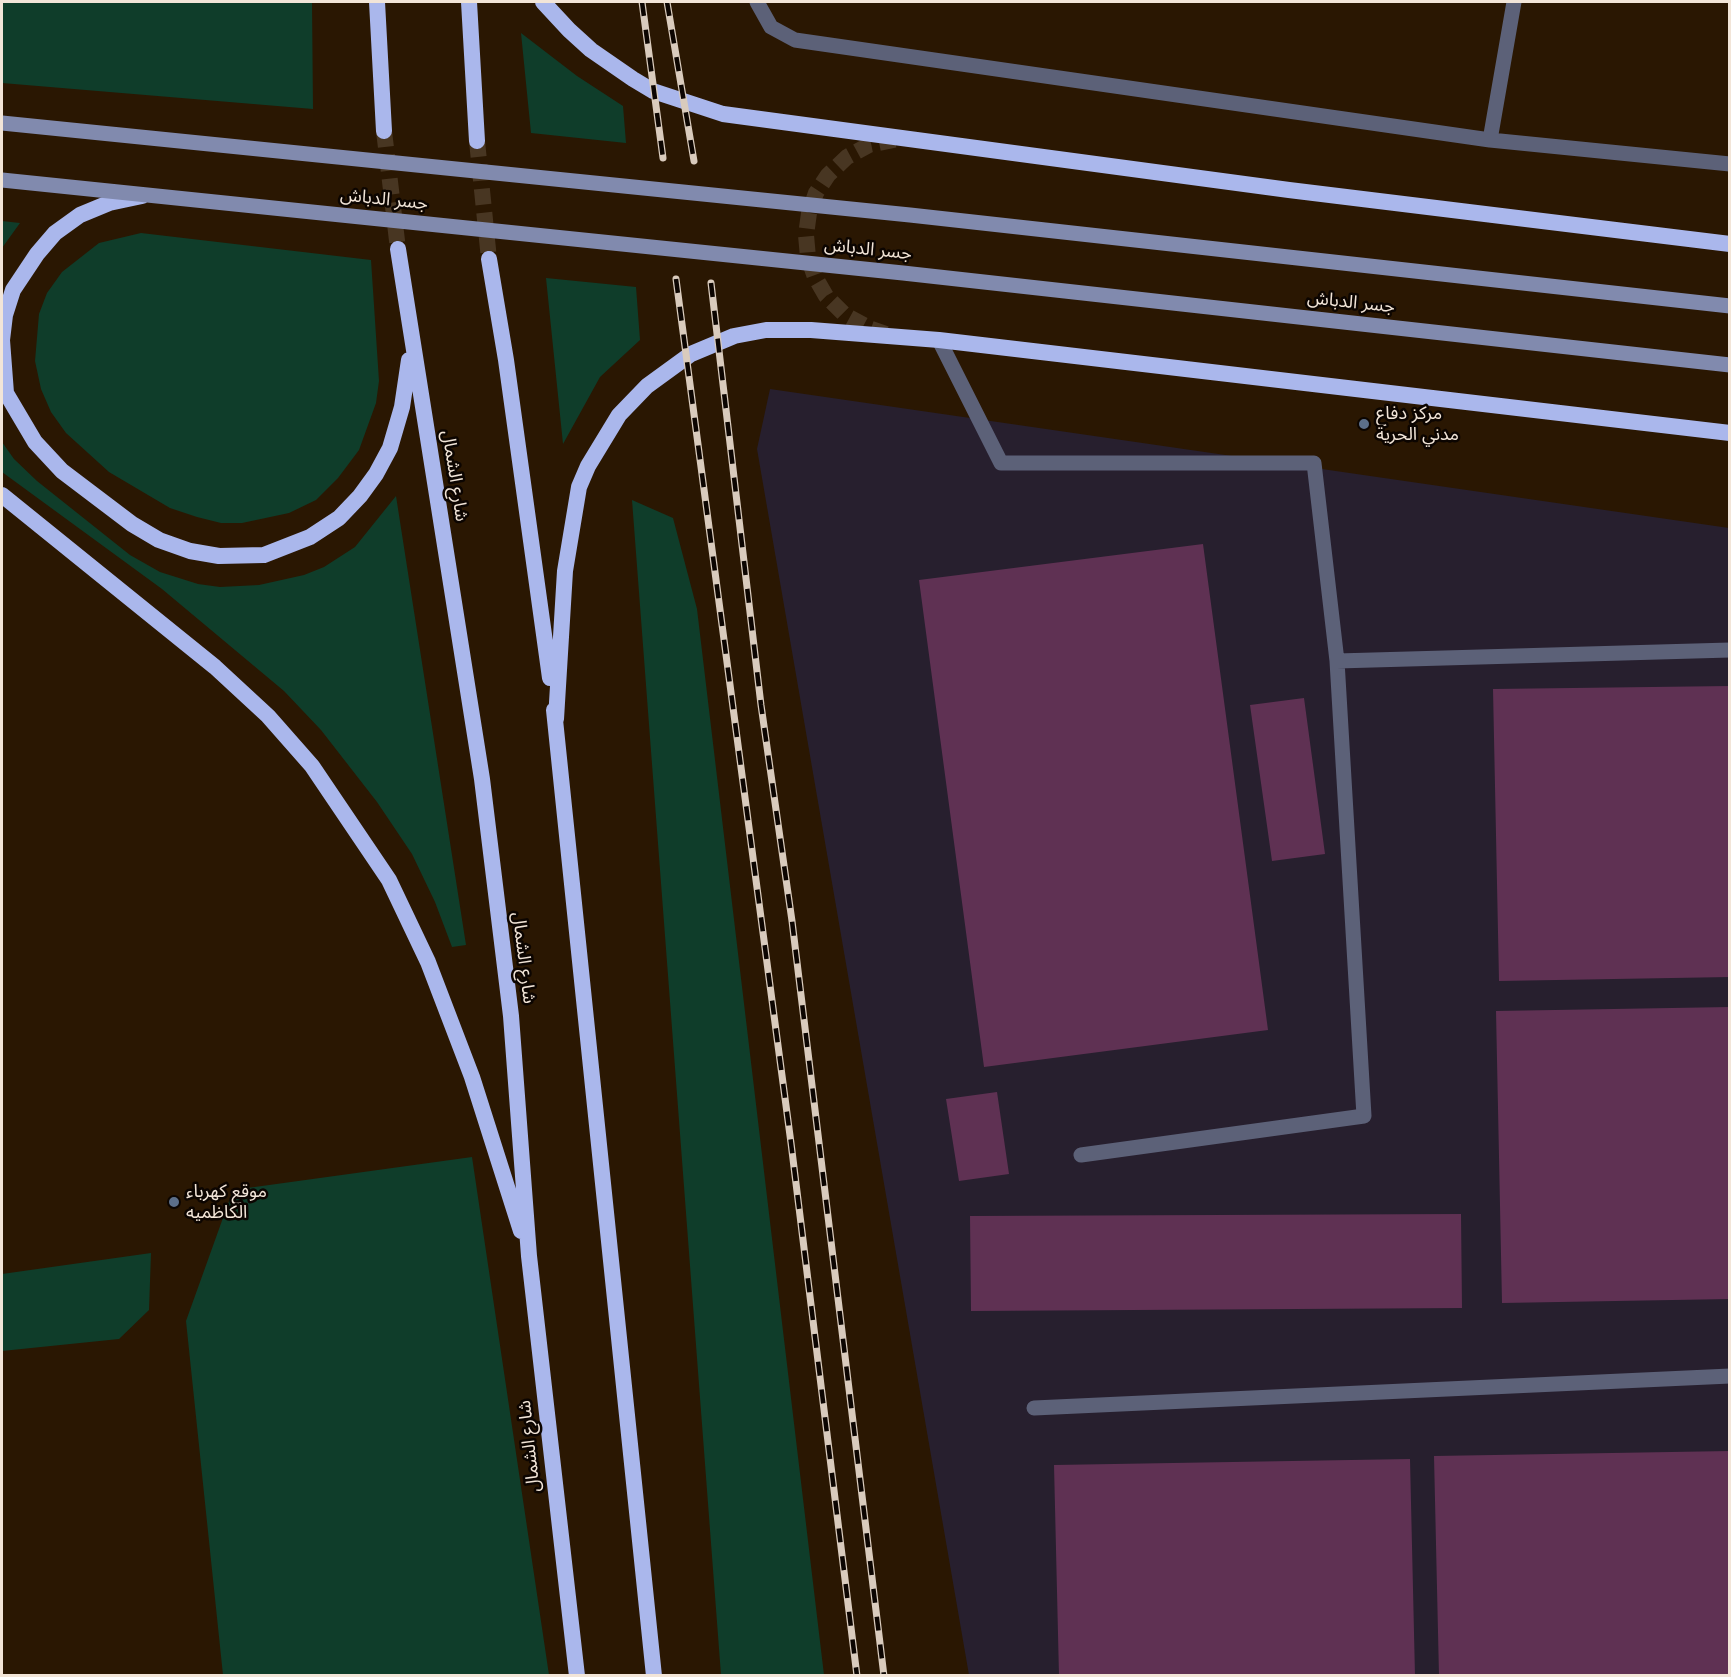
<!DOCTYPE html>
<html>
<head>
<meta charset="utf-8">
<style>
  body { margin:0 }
  #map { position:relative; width:1731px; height:1677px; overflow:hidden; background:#2a1702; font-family:"DM Sans",sans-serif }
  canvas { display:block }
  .frame { position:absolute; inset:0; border:3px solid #f2e5d8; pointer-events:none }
</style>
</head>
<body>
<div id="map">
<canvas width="1731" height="1677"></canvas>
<div class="frame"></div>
</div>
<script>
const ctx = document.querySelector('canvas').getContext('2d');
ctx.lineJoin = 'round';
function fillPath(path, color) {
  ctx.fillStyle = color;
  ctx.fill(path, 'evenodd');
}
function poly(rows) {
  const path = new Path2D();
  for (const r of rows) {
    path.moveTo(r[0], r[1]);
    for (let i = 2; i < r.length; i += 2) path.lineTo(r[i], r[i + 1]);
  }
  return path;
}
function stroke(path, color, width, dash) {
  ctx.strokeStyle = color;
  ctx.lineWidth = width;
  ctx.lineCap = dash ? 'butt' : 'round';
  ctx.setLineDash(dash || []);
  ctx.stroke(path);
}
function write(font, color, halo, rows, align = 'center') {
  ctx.font = font + ' "DM Sans","Noto Sans Arabic",sans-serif';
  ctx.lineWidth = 5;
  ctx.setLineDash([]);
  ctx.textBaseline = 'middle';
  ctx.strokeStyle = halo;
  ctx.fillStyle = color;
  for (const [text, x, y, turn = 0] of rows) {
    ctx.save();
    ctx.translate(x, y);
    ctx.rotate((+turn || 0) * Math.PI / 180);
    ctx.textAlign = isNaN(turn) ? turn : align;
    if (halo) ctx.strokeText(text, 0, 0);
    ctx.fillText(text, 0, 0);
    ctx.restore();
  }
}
fillPath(poly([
  [770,389,1729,528,1729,1675,969,1675,757,449]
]), '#271f2e');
fillPath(poly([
  [32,2,312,2,313,109,2,83,2,3],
  [521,33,577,76,623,106,626,143,531,133],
  [2,221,20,223,2,248],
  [141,233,371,260,379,381,376,403,359,450,338,478,316,500,289,513,242,523,221,523,197,517,170,508,109,472,66,433,51,412,41,389,35,361,39,314,47,293,62,272,99,243],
  [546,278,636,287,640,340,600,377,563,444],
  [2,442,14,459,37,481,130,555,160,572,198,584,220,587,259,585,304,575,324,567,355,547,396,496,466,945,452,947,435,902,412,854,377,802,321,730,284,691,162,589,2,472],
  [632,500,673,518,697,609,824,1675,721,1675],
  [472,1157,549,1675,223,1675,186,1321,233,1190],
  [151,1253,149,1310,119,1339,2,1351,2,1274]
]), '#0f3d2a');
fillPath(poly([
  [1203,544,1268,1030,984,1067,919,580],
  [1730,686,1730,977,1499,981,1493,689],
  [1304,698,1325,854,1272,861,1250,705],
  [1730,1007,1730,1299,1502,1303,1496,1011],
  [997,1092,1009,1174,959,1181,946,1099],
  [1461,1214,1462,1308,971,1311,970,1216],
  [1730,1451,1730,1676,1439,1676,1434,1456],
  [1410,1459,1415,1676,1059,1676,1054,1465]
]), '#5f3153');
stroke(poly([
  [384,131,398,249],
  [477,141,489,259],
  [886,334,869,328,845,315,826,296,815,277,808,257,806,235,809,213,816,193,828,175,847,157,869,145,898,139]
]), '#483622', 16, [16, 8]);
stroke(poly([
  [939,340,1001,463,1314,463,1337,661,1364,1116,1081,1155],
  [1337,661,1730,650],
  [1034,1408,1730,1376]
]), '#5c6178', 15);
stroke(poly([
  [757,2,771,27,795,40,1490,140,1730,164],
  [1490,140,1514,2]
]), '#5c6178', 15);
stroke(poly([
  [377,2,384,131],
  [469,2,477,141],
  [543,2,569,30,591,50,633,79,653,91,723,114,1289,190,1730,244],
  [142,196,109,203,80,215,55,233,37,254,13,290,5,315,2,340,6,393,35,442,62,471,132,524,159,540,190,551,219,556,264,555,310,537,339,518,360,496,376,474,390,448,402,407,409,360],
  [398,249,482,779,511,1016,529,1256,577,1676],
  [489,259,506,360,550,678],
  [2,495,215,667,268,716,312,766,389,880,428,962,472,1077,521,1231],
  [554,710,654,1676],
  [556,719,565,571,579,487,588,466,619,415,647,386,691,354,734,336,766,330,811,330,939,340,1730,433]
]), '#aab7ec', 16);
const rail = poly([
  [642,2,663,158],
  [667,2,694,161],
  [676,279,791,1143,857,1676],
  [711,283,761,705,792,921,884,1676]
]);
stroke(rail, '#d9cbbd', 7);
stroke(rail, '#0c0501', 4.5, [14]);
stroke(poly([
  [2,123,910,215,1730,306],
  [2,180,903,273,1730,365]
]), '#818aae', 15);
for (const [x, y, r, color] of [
  [1364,424,6,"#5c6f8a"],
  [174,1202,6,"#5c6f8a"]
]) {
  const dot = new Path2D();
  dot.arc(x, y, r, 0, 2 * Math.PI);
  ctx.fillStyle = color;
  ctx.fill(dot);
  stroke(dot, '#0c0501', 2);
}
write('18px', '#f2e5d8', '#0c0501', [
  ["جسر الدباش",384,200,6],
  ["جسر الدباش",868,250,6],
  ["جسر الدباش",1351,303,6],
  ["شارع الشمال",454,476,81],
  ["شارع الشمال",523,958,83],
  ["شارع الشمال",530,1446,-96]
]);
write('18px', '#f2e5d8', '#0c0501', [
  ["مركز دفاع",1376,414],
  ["مدني الحرية",1376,435],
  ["موقع كهرباء",186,1192],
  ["الكاظميه",186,1213]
], 'left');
</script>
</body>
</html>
